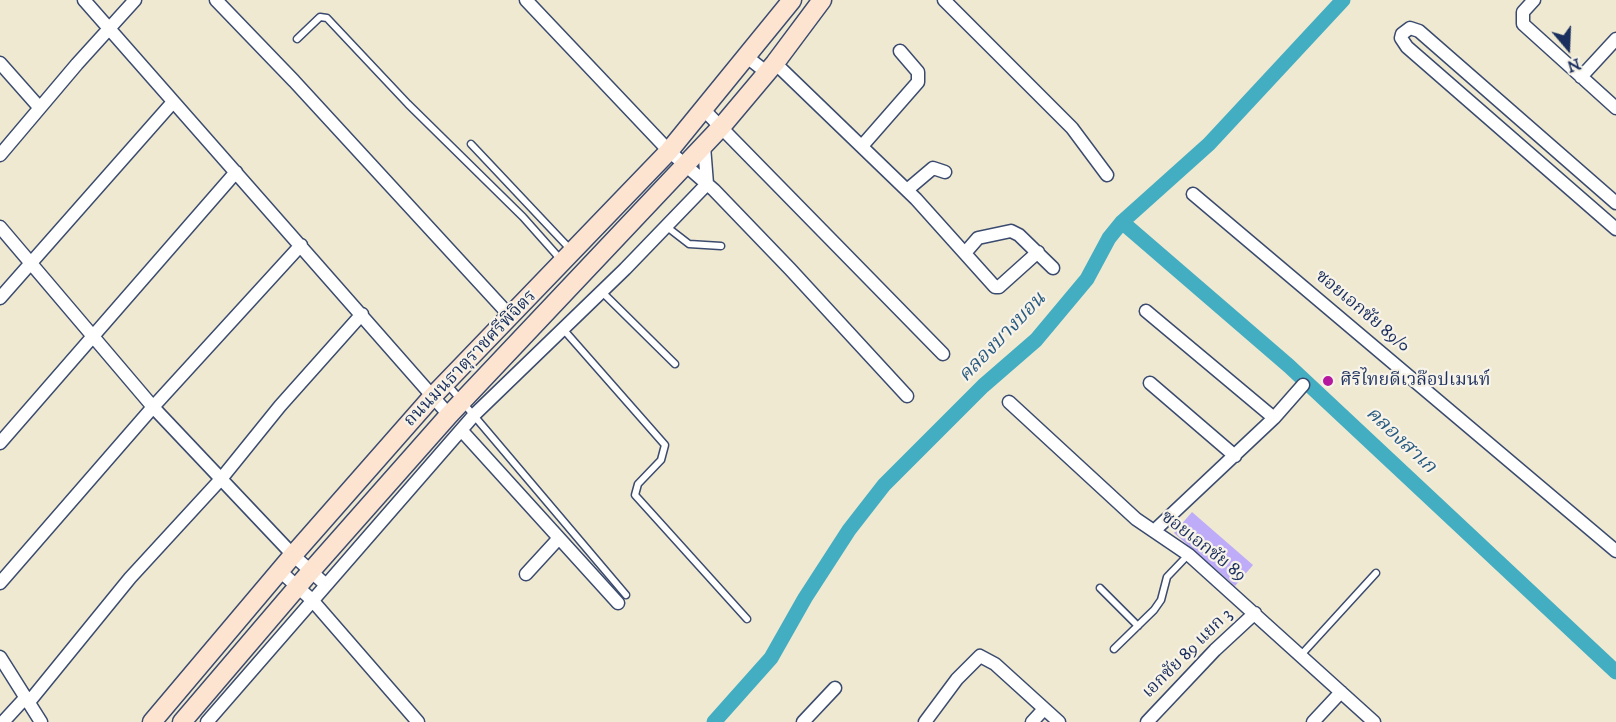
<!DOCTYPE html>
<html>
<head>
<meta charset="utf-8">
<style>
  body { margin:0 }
  #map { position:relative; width:1616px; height:722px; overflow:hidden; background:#efe9d2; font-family:"IM FELL DW Pica",serif }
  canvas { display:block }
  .north { position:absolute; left:1538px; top:18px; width:60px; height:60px; -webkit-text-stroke:4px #f7f3e8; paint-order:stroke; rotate:161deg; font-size:16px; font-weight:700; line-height:24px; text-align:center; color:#1b2f5e }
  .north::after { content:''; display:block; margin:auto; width:21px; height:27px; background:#1b2f5e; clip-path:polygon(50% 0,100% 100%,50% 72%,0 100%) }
</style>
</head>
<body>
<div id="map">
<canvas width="1616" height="722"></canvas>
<div class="north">N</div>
</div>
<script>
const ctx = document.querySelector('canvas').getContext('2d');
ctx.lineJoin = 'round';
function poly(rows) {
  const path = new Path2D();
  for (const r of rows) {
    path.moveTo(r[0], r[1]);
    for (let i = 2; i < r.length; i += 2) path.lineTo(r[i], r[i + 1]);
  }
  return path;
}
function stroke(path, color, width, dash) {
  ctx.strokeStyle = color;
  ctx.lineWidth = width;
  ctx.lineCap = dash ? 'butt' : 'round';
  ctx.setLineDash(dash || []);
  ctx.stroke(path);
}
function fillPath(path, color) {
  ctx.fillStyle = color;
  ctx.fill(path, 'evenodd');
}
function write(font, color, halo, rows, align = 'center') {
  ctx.font = font + ' "IM FELL DW Pica","Noto Serif Thai",serif';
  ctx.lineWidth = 4.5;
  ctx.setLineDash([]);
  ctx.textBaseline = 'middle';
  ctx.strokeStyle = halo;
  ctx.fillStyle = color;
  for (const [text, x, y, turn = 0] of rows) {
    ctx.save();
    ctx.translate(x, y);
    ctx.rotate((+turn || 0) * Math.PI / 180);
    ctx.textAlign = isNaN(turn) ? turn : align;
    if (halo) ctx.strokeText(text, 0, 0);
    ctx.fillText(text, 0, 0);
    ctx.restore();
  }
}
stroke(poly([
  [1122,222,1289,366,1616,672],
  [714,722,771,658,805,598,849,530,884,485,983,386,1036,340,1087,279,1109,238,1122,222,1209,144,1343,0]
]), '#43adc2', 15);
fillPath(poly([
  [1192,512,1253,565,1235,586,1174,533]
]), '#beacf8');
const lane = poly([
  [297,39,320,17,327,18,408,104,523,217,562,261],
  [471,144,571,250],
  [667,227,689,244,721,246],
  [602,292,675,364],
  [563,329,665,445,661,460,638,484,635,495,747,619],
  [448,385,626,595],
  [1100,588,1138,626],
  [1114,649,1154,610,1161,600,1167,577,1188,555],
  [1301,655,1376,573]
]);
const street = poly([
  [84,0,449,415],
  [216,0,294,81,511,317],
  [526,0,669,151,714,190,790,269,907,396],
  [944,0,1072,128,1107,175],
  [1534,0,1523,12,1523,24,1616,108],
  [747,57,766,72],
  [0,63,39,107],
  [775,63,916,199,995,287,999,287,1038,252],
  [1581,77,1616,39],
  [704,110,943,354],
  [862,146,918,82,918,72,900,51],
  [0,155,77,64,135,0],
  [907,190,933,168,945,172],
  [1193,194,1616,551],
  [1616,203,1419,31,1410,28,1402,34,1401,38,1407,47,1616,229],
  [0,227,153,407,293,555,326,585],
  [965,253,978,238,1011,231,1019,235,1053,268],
  [0,298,173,102],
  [1146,311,1274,418],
  [1150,383,1235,456],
  [1009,402,1136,519,1189,555,1374,722],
  [462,431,618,603],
  [0,443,236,172],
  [1155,530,1274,418,1303,385],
  [280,571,312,600,418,722],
  [526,574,559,538],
  [0,583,153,407,301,245],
  [0,657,41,722],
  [29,702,130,578,221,479,280,406,362,314],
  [3,722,26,697],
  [207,722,475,414,625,269,707,184,704,146],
  [803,722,835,688],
  [925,722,957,679,980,656,995,664,1059,722],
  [1032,722,1044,709],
  [1147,722,1215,650,1255,613],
  [1313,722,1341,692]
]);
const secondary = poly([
  [152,722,293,555,432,397,669,151,792,0],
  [182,722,311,571,449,415,722,126,775,63,822,0]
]);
stroke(lane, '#3b4b6f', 9);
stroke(street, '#3b4b6f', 15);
stroke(secondary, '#3b4b6f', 21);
stroke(lane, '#fff', 6);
stroke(street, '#fff', 12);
stroke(secondary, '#fde4d1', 18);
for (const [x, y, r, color] of [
  [1328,381,6,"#b5179e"]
]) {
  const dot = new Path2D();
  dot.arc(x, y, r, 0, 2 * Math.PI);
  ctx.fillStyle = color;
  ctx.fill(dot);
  stroke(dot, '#f7f3e8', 2);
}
write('18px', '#1b2f5e', '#f7f3e8', [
  ["ซอยเอกชัย 89/0",1362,312,40],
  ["ถนนมนธาตุราชศรีพิจิตร",471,359,-46],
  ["ซอยเอกชัย 89",1203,547,38],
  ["เอกชัย 89 แยก 3",1188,654,-45]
]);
write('18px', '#1b2f5e', '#f7f3e8', [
  ["ศิริไทยดีเวล๊อปเมนท์",1340,381]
], 'left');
write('italic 20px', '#295b81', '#f7f3e8', [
  ["คลองบางบอน",1003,338,-46],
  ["คลองสาเก",1400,441,43]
]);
</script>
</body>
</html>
